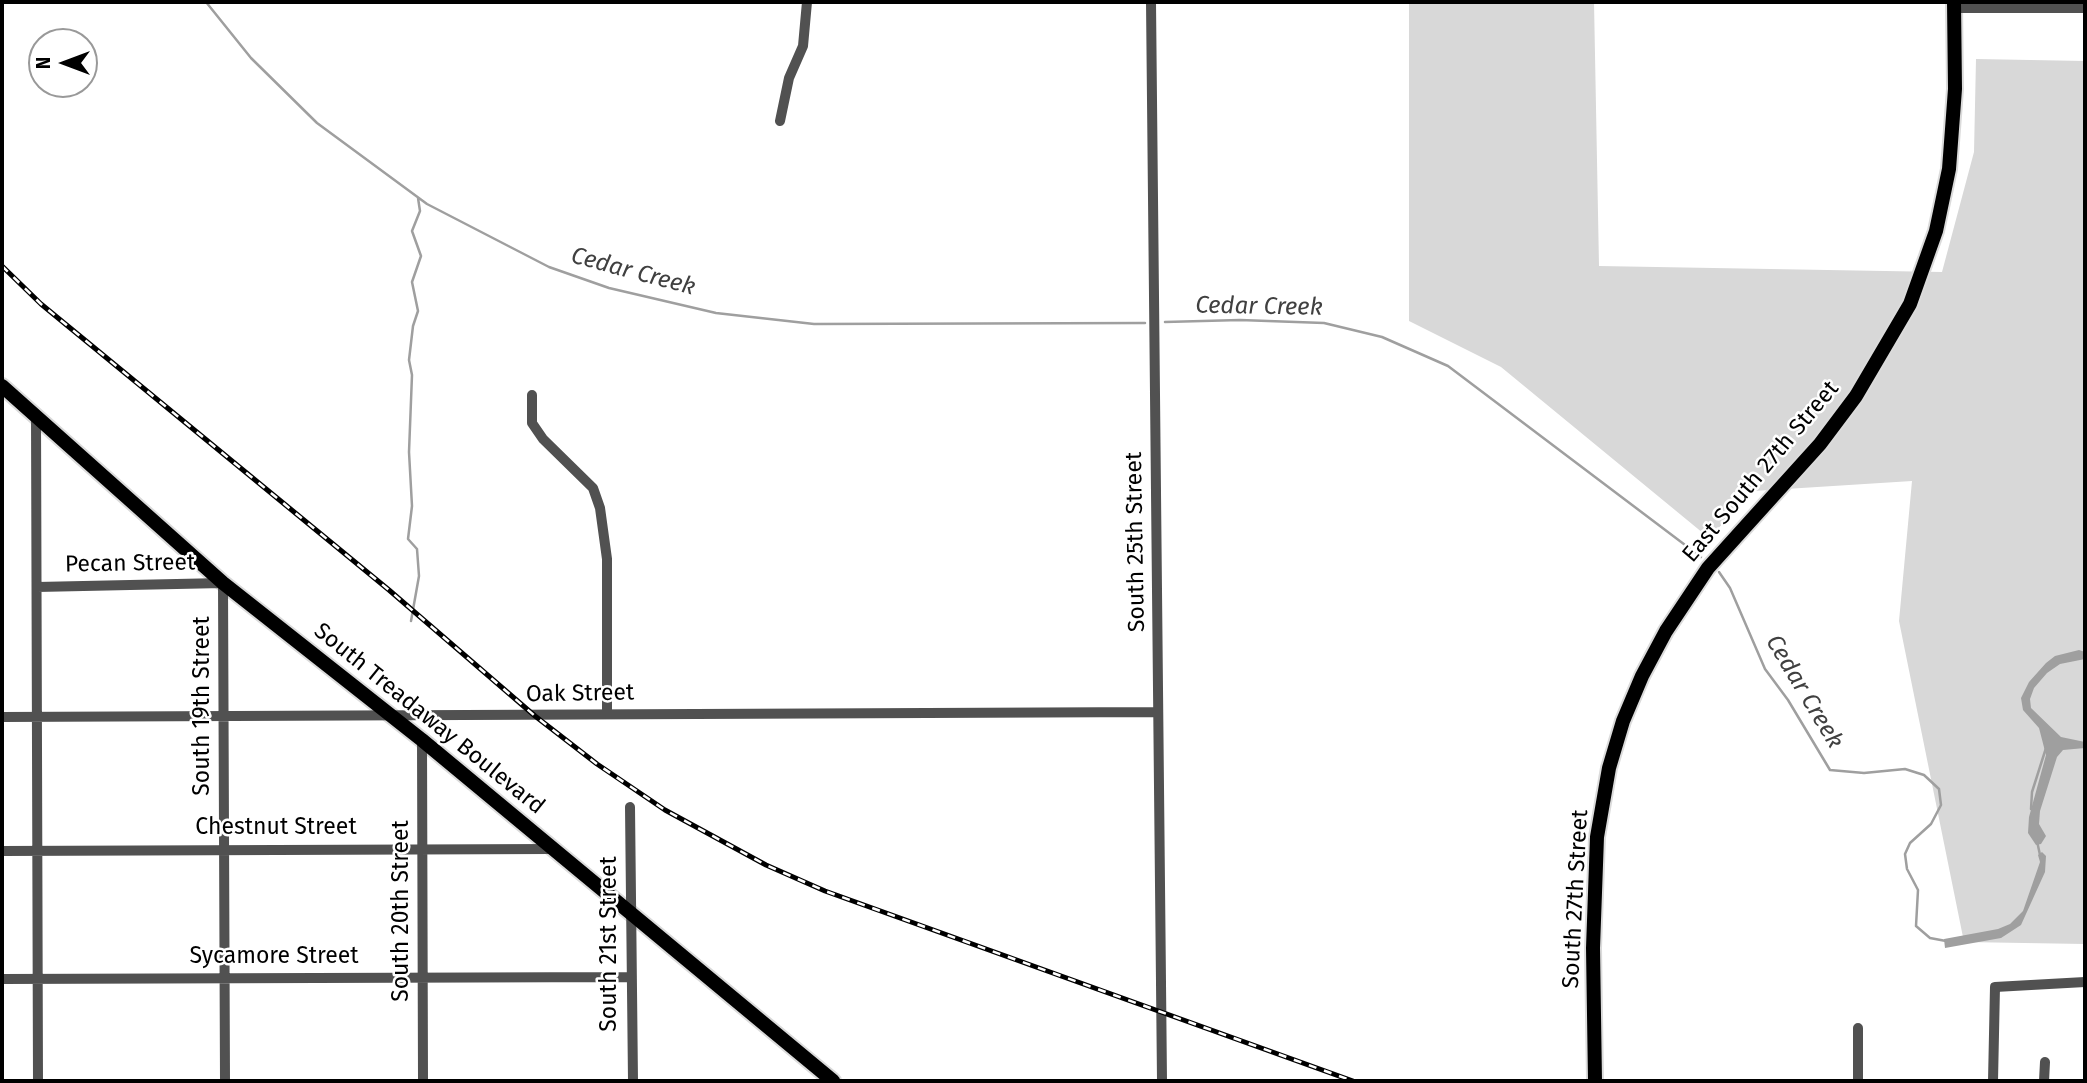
<!DOCTYPE html>
<html>
<head>
<meta charset="utf-8">
<style>
  body { margin:0 }
  #map { position:relative; width:2087px; height:1083px; overflow:hidden; background:#fff; font-family:"Fira Sans",sans-serif }
  canvas { display:block }
  .frame { position:absolute; inset:0; border:4px solid #000; pointer-events:none }
  .north { position:absolute; left:28px; top:28px; width:70px; height:70px; box-sizing:border-box; background:#fff; border:2px solid #999; border-radius:50%; rotate:270deg; font-size:19px; font-weight:700; line-height:28px; text-align:center; color:#000 }
  .north::after { content:''; display:block; margin:auto; width:24px; height:32px; background:#000; clip-path:polygon(50% 0,100% 100%,50% 72%,0 100%) }
</style>
</head>
<body>
<div id="map">
<canvas width="2087" height="1083"></canvas>
<div class="frame"></div>
<div class="north">N</div>
</div>
<script>
const ctx = document.querySelector('canvas').getContext('2d');
ctx.lineJoin = 'round';
function fillPath(path, color) {
  ctx.fillStyle = color;
  ctx.fill(path, 'evenodd');
}
function poly(rows) {
  const path = new Path2D();
  for (const r of rows) {
    path.moveTo(r[0], r[1]);
    for (let i = 2; i < r.length; i += 2) path.lineTo(r[i], r[i + 1]);
  }
  return path;
}
function stroke(path, color, width, dash) {
  ctx.strokeStyle = color;
  ctx.lineWidth = width;
  ctx.lineCap = dash ? 'butt' : 'round';
  ctx.setLineDash(dash || []);
  ctx.stroke(path);
}
function write(font, color, halo, rows, align = 'center') {
  ctx.font = font + ' "Fira Sans",sans-serif';
  ctx.lineWidth = 5;
  ctx.setLineDash([]);
  ctx.textBaseline = 'middle';
  ctx.strokeStyle = halo;
  ctx.fillStyle = color;
  for (const [text, x, y, turn = 0] of rows) {
    ctx.save();
    ctx.translate(x, y);
    ctx.rotate((+turn || 0) * Math.PI / 180);
    ctx.textAlign = isNaN(turn) ? turn : align;
    if (halo) ctx.strokeText(text, 0, 0);
    ctx.fillText(text, 0, 0);
    ctx.restore();
  }
}
fillPath(poly([
  [1409,2,1594,2,1599,266,1942,272,1974,152,1976,59,2085,61,2085,944,1964,942,1899,621,1912,481,1754,491,1709,538,1501,367,1409,321]
]), '#d8d8d8');
fillPath(poly([
  [2079,650,2085,652,2085,659,2060,664,2047,673,2034,688,2030,699,2031,708,2061,737,2085,742,2085,748,2063,750,2057,757,2040,811,2039,824,2046,836,2041,844,2036,845,2028,833,2029,817,2046,755,2039,728,2023,710,2021,698,2029,682,2046,663,2055,656],
  [2042,852,2046,856,2045,872,2021,925,2001,938,1945,948,1944,939,1998,929,2010,924,2023,911,2040,862,2038,855]
]), '#9f9f9f');
stroke(poly([
  [206,2,251,58,317,123,427,204,549,267,609,288,716,313,814,324,1145,323],
  [1165,322,1240,320,1324,323,1382,337,1448,366,1701,557],
  [1719,572,1730,588,1765,669,1788,700,1830,770,1864,773,1905,769,1924,775,1939,789,1941,805,1931,824,1910,843,1905,854,1907,869,1918,890,1916,926,1930,938,1946,941],
  [411,621,419,576,417,549,408,539,412,506,409,452,412,375,409,360,413,326,418,311,412,282,421,256,412,231,420,211,418,198],
  [2031,809,2032,792,2046,748],
  [2037,841,2040,855]
]), '#9f9f9f', 2.5);
const major = poly([
  [2,386,223,583,422,740,833,1081],
  [1595,1081,1593,948,1597,837,1609,768,1623,721,1642,676,1666,631,1708,568,1820,444,1856,396,1910,304,1936,231,1949,169,1955,89,1954,2]
]);
stroke(major, '#dbdbdb', 18);
stroke(poly([
  [1151,2,1162,1081],
  [1954,8,2085,8],
  [780,121,789,78,803,46,807,2],
  [532,395,532,423,543,439,593,488,600,508,607,559,607,714],
  [36,415,38,1081],
  [37,587,223,583,225,1081],
  [2,717,1158,712],
  [422,740,423,1081],
  [630,807,633,1081],
  [2,851,551,849],
  [2,979,630,977],
  [1858,1081,1858,1028],
  [1993,1081,1995,987,2085,982],
  [2044,1081,2045,1062]
]), '#515151', 10);
stroke(major, '#000', 14);
const rail = poly([
  [2,266,41,304,389,590,535,716,597,764,665,810,766,865,825,891,1353,1081]
]);
stroke(rail, '#000', 5);
stroke(rail, '#fff', 2.5, [8]);
write('23px', '#000', '#fff', [
  ["East South 27th Street",1761,472,-50],
  ["South 25th Street",1136,542,-91],
  ["Pecan Street",130,564,-1],
  ["Oak Street",580,694,-1],
  ["South 19th Street",203,706,-90],
  ["South Treadaway Boulevard",429,719,39],
  ["Chestnut Street",276,828],
  ["South 27th Street",1576,899,-87],
  ["South 20th Street",402,911,-90],
  ["South 21st Street",610,944,-90],
  ["Sycamore Street",274,957]
]);
write('italic 24px', '#404040', '#fff', [
  ["Cedar Creek",633,272,15],
  ["Cedar Creek",1259,307,1],
  ["Cedar Creek",1804,692,59]
]);
</script>
</body>
</html>
